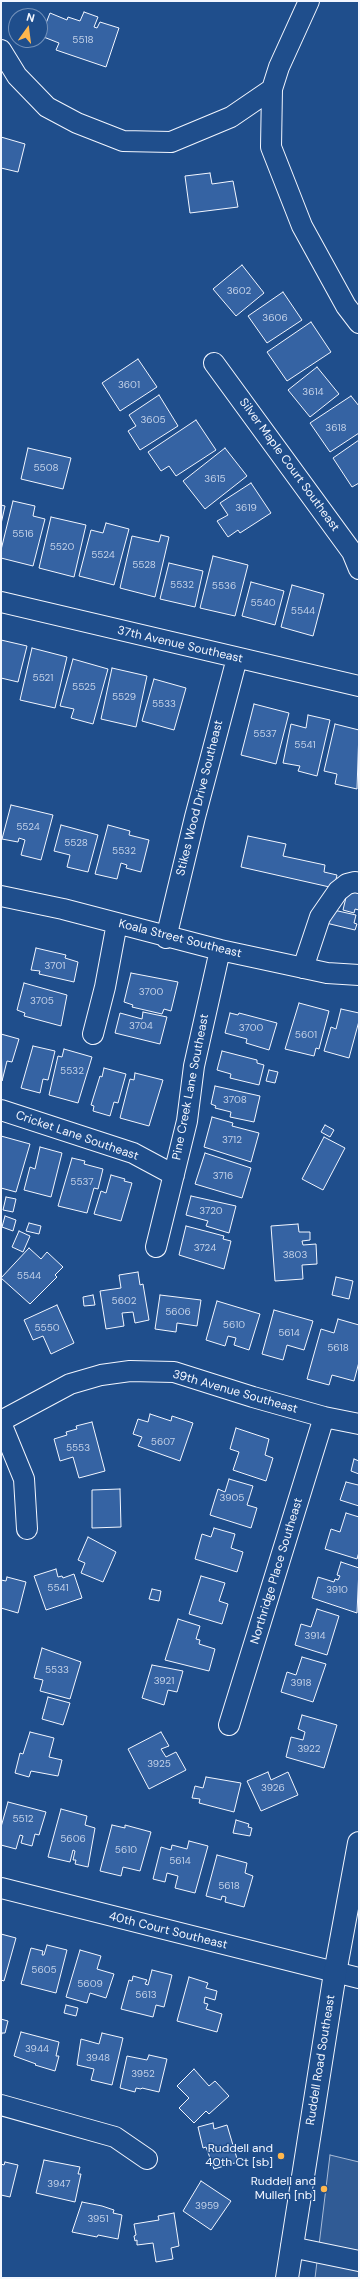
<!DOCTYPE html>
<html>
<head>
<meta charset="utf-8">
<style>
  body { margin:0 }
  #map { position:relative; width:360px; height:2279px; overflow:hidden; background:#1f4e8c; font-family:"DM Sans",sans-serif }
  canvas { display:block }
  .frame { position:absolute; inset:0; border:2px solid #f2f6ff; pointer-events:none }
  .north { position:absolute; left:8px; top:8px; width:40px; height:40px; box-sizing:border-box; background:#1f4e8c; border:1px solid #7391ba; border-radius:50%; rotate:14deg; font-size:11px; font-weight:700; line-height:16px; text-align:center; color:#f2f6ff }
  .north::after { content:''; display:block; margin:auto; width:14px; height:18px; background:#ffb74d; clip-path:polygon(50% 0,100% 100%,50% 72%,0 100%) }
</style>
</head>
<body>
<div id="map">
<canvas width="360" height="2279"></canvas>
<div class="frame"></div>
<div class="north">N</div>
</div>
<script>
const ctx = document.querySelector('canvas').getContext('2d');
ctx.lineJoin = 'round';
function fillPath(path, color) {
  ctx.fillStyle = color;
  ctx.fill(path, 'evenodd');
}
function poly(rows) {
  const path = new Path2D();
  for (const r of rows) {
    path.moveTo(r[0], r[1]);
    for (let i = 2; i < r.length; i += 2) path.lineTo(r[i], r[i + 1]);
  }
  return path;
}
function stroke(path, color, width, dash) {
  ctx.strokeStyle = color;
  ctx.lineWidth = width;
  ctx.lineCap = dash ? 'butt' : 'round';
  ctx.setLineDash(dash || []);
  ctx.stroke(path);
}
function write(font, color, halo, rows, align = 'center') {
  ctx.font = font + ' "DM Sans",sans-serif';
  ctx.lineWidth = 3;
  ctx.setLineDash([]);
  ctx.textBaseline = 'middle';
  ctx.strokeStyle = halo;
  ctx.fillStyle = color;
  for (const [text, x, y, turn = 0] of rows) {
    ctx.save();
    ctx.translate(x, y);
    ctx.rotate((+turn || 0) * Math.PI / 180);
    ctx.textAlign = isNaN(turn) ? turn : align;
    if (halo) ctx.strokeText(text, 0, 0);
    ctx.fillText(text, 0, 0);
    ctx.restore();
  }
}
const built = poly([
  [330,2155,359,2162,359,2278,315,2278,330,2155]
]);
fillPath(built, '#305b95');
stroke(built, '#a8bbd7', 1);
const building = poly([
  [84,12,98,17,94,27,97,28,100,22,119,28,106,67,56,50,59,43,41,36,50,13,67,20,68,17,80,21,84,12],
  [1,137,25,144,18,172,1,168,1,137],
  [210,173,212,184,233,181,238,207,190,213,185,176,210,173],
  [242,265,264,293,236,316,213,289,242,265],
  [283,292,302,320,267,343,248,316,283,292],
  [311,322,331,352,287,381,267,352,311,322],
  [138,359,157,387,120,411,102,383,138,359],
  [317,367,339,394,310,417,288,390,317,367],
  [159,395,178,426,140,450,128,431,136,426,129,415,159,395],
  [351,396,359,406,359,433,330,452,310,423,351,396],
  [196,420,216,450,176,476,169,466,161,471,148,452,196,420],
  [359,440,359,483,352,487,333,458,359,440],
  [28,448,71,458,63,489,21,479,28,448],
  [225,448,247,476,205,509,183,481,225,448],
  [251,483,271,513,240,533,238,530,228,537,217,521,228,515,220,503,251,483],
  [13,501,35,506,33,516,45,519,33,566,1,558,1,550,13,501],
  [1,505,5,506,1,524,1,505],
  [51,517,86,525,74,577,39,568,51,517],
  [106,523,129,529,114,585,79,576,91,530,103,533,106,523],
  [161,535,169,537,155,597,120,588,132,536,159,542,161,535],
  [213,556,248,565,235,616,200,608,213,556],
  [169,563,203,571,195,607,160,599,169,563],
  [251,582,284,591,275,625,242,616,251,582],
  [292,585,324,594,313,636,281,627,292,585],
  [1,640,27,646,18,682,1,678,1,640],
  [32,648,67,657,55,708,20,700,32,648],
  [73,659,108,669,93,724,71,718,74,709,60,706,73,659],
  [112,668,147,676,136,727,101,719,112,668],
  [154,679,186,688,174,730,142,721,154,679],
  [254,704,289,713,276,764,241,755,254,704],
  [308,715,330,720,317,776,298,771,300,766,283,763,291,724,306,728,308,715],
  [335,724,359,730,357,789,335,784,337,774,324,771,335,724],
  [11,805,53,815,41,860,21,855,25,840,19,838,18,842,2,839,11,805],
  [61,825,98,835,88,872,67,867,70,855,54,851,61,825],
  [108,825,130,831,129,835,149,840,141,872,126,868,127,865,121,863,117,879,95,874,108,825],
  [248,836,286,844,283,856,325,865,324,872,337,875,334,888,241,867,248,836],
  [348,889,359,892,359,910,355,909,354,913,343,910,348,889],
  [329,909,356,915,354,923,357,924,355,930,326,923,329,909],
  [36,948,66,955,65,958,78,962,74,982,39,974,40,971,31,970,36,948],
  [131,973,178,982,171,1011,164,1009,162,1014,132,1007,133,1005,124,1002,131,973],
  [24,983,67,995,61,1026,24,1016,25,1013,17,1010,24,983],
  [299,1003,329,1011,319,1049,316,1048,314,1056,285,1049,299,1003],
  [341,1009,359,1013,359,1021,349,1058,324,1051,331,1027,336,1029,341,1009],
  [143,1012,167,1017,160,1044,115,1033,120,1013,142,1019,143,1012],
  [230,1013,238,1015,239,1013,277,1023,269,1050,246,1043,247,1039,225,1033,230,1013],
  [1,1034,19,1039,12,1062,7,1061,2,1081,1,1034],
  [33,1046,55,1051,48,1080,43,1079,40,1093,21,1088,33,1046],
  [64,1049,92,1057,78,1103,49,1095,58,1056,62,1057,64,1049],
  [222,1051,257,1060,257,1063,264,1065,259,1085,230,1078,231,1074,217,1070,222,1051],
  [104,1068,126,1074,118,1103,114,1102,110,1116,93,1111,94,1106,91,1105,100,1076,102,1077,104,1068],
  [269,1070,278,1072,275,1083,266,1081,269,1070],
  [135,1073,163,1080,149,1126,120,1118,130,1079,134,1080,135,1073],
  [215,1086,260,1096,254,1122,230,1117,231,1112,215,1108,216,1106,211,1104,215,1086],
  [212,1117,233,1123,232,1126,259,1133,251,1162,204,1147,212,1117],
  [325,1125,334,1130,330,1137,321,1132,325,1125],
  [1,1136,30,1144,16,1192,1,1188,1,1136],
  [324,1137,345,1148,323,1190,302,1179,324,1137],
  [40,1147,62,1153,51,1197,24,1190,30,1167,35,1169,40,1147],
  [205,1153,251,1168,242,1198,195,1184,205,1153],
  [72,1158,85,1161,84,1164,103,1169,98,1189,94,1188,87,1213,58,1206,72,1158],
  [111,1175,125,1179,124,1181,132,1183,121,1221,94,1214,101,1191,106,1193,111,1175],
  [191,1196,236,1206,229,1233,206,1226,208,1221,186,1215,191,1196],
  [6,1197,16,1199,13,1212,3,1210,6,1197],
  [5,1216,16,1220,13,1231,2,1227,5,1216],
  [29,1223,41,1226,39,1234,26,1231,29,1223],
  [298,1224,299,1232,310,1232,310,1240,302,1241,303,1245,316,1244,317,1264,302,1265,303,1279,275,1281,271,1226,298,1224],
  [186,1226,224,1236,223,1239,231,1241,224,1269,179,1255,186,1226],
  [19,1231,30,1236,23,1252,12,1247,19,1231],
  [29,1248,41,1259,47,1252,63,1267,55,1275,57,1277,30,1304,1,1278,29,1248],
  [138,1272,140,1285,143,1284,149,1320,135,1323,133,1312,122,1313,124,1326,106,1329,100,1291,121,1288,119,1275,138,1272],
  [336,1277,353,1281,349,1299,332,1295,336,1277],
  [93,1295,95,1305,84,1306,83,1297,93,1295],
  [160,1295,201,1300,197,1326,177,1323,176,1332,155,1329,160,1295],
  [217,1301,260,1314,249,1350,234,1345,236,1338,228,1336,225,1346,206,1340,217,1301],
  [57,1305,74,1343,51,1354,43,1336,33,1340,24,1320,57,1305],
  [274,1310,313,1321,304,1350,287,1345,283,1360,262,1354,274,1310],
  [338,1319,359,1325,359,1362,354,1381,332,1375,329,1385,307,1379,321,1329,334,1333,338,1319],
  [150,1414,171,1421,172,1416,193,1423,180,1461,138,1446,142,1437,133,1434,138,1419,148,1422,150,1414],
  [92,1422,105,1471,79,1478,73,1457,60,1461,54,1439,67,1435,66,1432,77,1429,76,1426,92,1422],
  [236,1428,269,1439,265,1455,273,1458,266,1481,233,1470,239,1452,230,1449,236,1428],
  [354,1459,359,1461,359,1474,351,1471,354,1459],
  [229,1479,253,1486,247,1505,257,1508,251,1528,210,1515,218,1489,225,1492,229,1479],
  [346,1482,358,1485,359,1483,359,1506,340,1500,346,1482],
  [120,1489,121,1527,92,1528,92,1490,120,1489],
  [346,1513,359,1517,359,1552,357,1559,325,1549,331,1529,340,1532,346,1513],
  [214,1528,235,1534,231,1548,243,1552,237,1572,195,1559,202,1534,211,1537,214,1528],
  [88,1537,116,1552,103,1582,81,1573,85,1563,78,1560,88,1537],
  [341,1562,359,1568,357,1613,312,1598,318,1577,334,1582,335,1579,338,1580,340,1576,337,1575,341,1562],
  [56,1569,58,1577,62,1576,63,1578,74,1574,82,1598,46,1610,34,1576,56,1569],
  [201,1576,225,1583,219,1601,228,1604,222,1624,189,1614,201,1576],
  [7,1577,26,1582,18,1613,1,1608,1,1580,6,1581,7,1577],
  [152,1589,161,1591,159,1601,149,1599,152,1589],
  [317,1609,339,1616,327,1655,295,1645,301,1624,311,1627,317,1609],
  [178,1619,200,1626,196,1639,200,1640,199,1644,215,1649,209,1671,165,1660,178,1619],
  [42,1648,81,1662,70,1699,40,1691,43,1680,34,1678,42,1648],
  [302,1657,326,1664,313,1702,281,1692,287,1672,296,1675,302,1657],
  [152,1665,183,1671,177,1692,168,1690,164,1705,142,1698,152,1665],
  [48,1697,70,1703,63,1725,42,1719,48,1697],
  [302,1715,337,1725,324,1768,286,1757,291,1737,303,1740,305,1732,298,1729,302,1715],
  [30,1732,54,1738,49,1757,62,1760,58,1776,31,1771,29,1777,15,1773,20,1753,23,1754,30,1732],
  [161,1732,169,1746,161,1749,166,1757,176,1752,186,1770,149,1789,128,1749,161,1732],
  [268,1772,271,1780,288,1772,298,1795,261,1811,247,1781,268,1772],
  [206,1777,241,1783,234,1812,199,1803,200,1799,192,1798,195,1786,203,1788,206,1777],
  [8,1802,46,1812,39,1835,35,1834,32,1846,21,1843,23,1836,20,1835,16,1849,1,1845,1,1827,8,1802],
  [61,1809,87,1816,85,1825,95,1828,88,1867,75,1864,76,1860,73,1860,75,1851,73,1850,70,1862,48,1857,61,1809],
  [236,1820,249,1824,248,1827,252,1828,250,1836,233,1833,236,1820],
  [112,1825,125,1828,125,1825,151,1832,140,1871,123,1867,121,1876,100,1871,112,1825],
  [189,1841,208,1846,195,1893,175,1888,178,1876,167,1873,165,1882,153,1879,161,1847,171,1850,172,1845,187,1849,189,1841],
  [217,1855,247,1863,245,1873,253,1876,244,1907,225,1902,226,1897,222,1896,221,1900,206,1896,217,1855],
  [1,1934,16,1938,4,1981,1,1980,1,1934],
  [47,1945,67,1950,56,1993,21,1984,31,1948,43,1951,42,1955,44,1955,47,1945],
  [80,1950,101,1956,97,1969,114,1974,106,1998,90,1993,87,2003,66,1997,80,1950],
  [152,1970,172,1975,164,2007,156,2005,153,2017,121,2009,129,1980,132,1981,133,1976,147,1980,145,1984,148,1985,152,1970],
  [189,1977,208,1983,206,1988,217,1991,215,2000,205,1997,204,2003,208,2004,206,2009,222,2014,217,2032,177,2021,189,1977],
  [66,2005,78,2008,76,2016,64,2013,66,2005],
  [1,2019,8,2021,5,2033,2,2033,1,2037,1,2019],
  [21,2032,59,2042,56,2056,59,2056,55,2071,35,2065,36,2064,14,2056,21,2032],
  [102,2033,123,2038,112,2085,91,2080,94,2069,77,2065,81,2039,99,2044,102,2033],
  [149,2055,167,2059,159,2092,142,2088,141,2089,136,2088,135,2092,120,2088,127,2056,147,2060,149,2055],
  [194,2069,209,2086,215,2081,229,2096,209,2114,206,2111,194,2123,179,2108,189,2098,177,2086,194,2069],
  [213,2123,214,2129,227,2125,238,2162,214,2169,206,2147,203,2148,198,2127,213,2123],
  [44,2160,80,2167,78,2174,81,2174,75,2202,36,2193,44,2160],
  [5,2162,18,2165,10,2197,1,2195,1,2164,4,2165,5,2162],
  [201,2181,231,2201,211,2230,183,2211,201,2181],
  [82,2202,102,2206,114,2210,113,2213,122,2215,118,2239,98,2235,97,2237,72,2232,82,2202],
  [174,2213,179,2246,171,2248,173,2259,156,2262,153,2243,137,2245,137,2240,135,2241,134,2236,136,2235,134,2224,159,2220,158,2216,174,2213]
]);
fillPath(building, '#3563a3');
stroke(building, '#f2f6ff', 1);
const minor = poly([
  [309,1,279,67,272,89,271,147,302,226,346,306,359,323],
  [1,50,17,76,47,107,77,123,123,141,171,142,231,117,272,89],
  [214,363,352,552,359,569],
  [1,602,359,686],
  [1,896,63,909,220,950,327,973,359,975],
  [166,938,195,817,237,658],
  [303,968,320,917,338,891,347,884,355,882,359,883],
  [93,1034,105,987,117,923],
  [1,1110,133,1153,174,1175],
  [156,1247,187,1121,194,1066,220,950],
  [1,1421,70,1384,101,1375,130,1371,174,1372,253,1397,324,1417,359,1424],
  [1,1423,24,1479,27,1529],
  [229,1725,324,1417],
  [1,1888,359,1978],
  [1,2105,115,2137,147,2159],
  [291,2247,359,2261]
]);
const major = poly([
  [287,2278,335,1973,359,1843]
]);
stroke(minor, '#f2f6ff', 22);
stroke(major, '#f2f6ff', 24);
stroke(minor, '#1f4e8c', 20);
stroke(major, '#1f4e8c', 22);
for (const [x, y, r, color] of [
  [281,2156,4,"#ffb74d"],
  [324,2189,4,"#ffb74d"]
]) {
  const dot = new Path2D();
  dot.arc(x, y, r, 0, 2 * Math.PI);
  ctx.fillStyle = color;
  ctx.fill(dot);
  stroke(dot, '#1f4e8c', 1.5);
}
write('10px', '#c3d1e8', null, [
  ["5518",83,40],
  ["3602",239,291],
  ["3606",275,318],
  ["3601",129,385],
  ["3614",313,392],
  ["3605",153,420],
  ["3618",336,428],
  ["5508",46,468],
  ["3615",215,479],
  ["3619",246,508],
  ["5516",23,534],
  ["5520",62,547],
  ["5524",103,555],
  ["5528",144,565],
  ["5532",182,585],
  ["5536",224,586],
  ["5540",263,603],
  ["5544",303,611],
  ["5521",43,678],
  ["5525",84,687],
  ["5529",124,697],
  ["5533",164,704],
  ["5537",265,734],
  ["5541",305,745],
  ["5524",28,827],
  ["5528",76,843],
  ["5532",124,851],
  ["3701",55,966],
  ["3700",151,992],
  ["3705",42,1001],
  ["3704",141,1026],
  ["3700",251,1028],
  ["5601",306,1035],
  ["5532",72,1071],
  ["3708",235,1100],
  ["3712",232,1140],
  ["3716",223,1176],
  ["5537",82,1182],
  ["3720",211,1211],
  ["3724",205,1248],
  ["3803",295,1255],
  ["5544",29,1276],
  ["5602",124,1301],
  ["5606",178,1312],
  ["5610",234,1325],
  ["5550",47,1328],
  ["5614",289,1333],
  ["5618",338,1348],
  ["5607",163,1442],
  ["5553",78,1448],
  ["3905",232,1498],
  ["5541",58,1588],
  ["3910",337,1590],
  ["3914",315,1636],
  ["5533",57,1670],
  ["3921",164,1681],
  ["3918",301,1683],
  ["3922",309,1749],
  ["3925",159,1764],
  ["3926",273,1788],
  ["5512",23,1819],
  ["5606",73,1839],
  ["5610",126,1850],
  ["5614",180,1861],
  ["5618",229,1886],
  ["5605",44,1970],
  ["5609",90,1984],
  ["5613",146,1995],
  ["3944",37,2049],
  ["3948",98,2058],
  ["3952",143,2074],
  ["3947",59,2184],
  ["3959",207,2206],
  ["3951",98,2219]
]);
write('12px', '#f2f6ff', '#1f4e8c', [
  ["Silver Maple Court Southeast",289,465,54],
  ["37th Avenue Southeast",180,645,13],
  ["Stikes Wood Drive Southeast",200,798,-76],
  ["Koala Street Southeast",180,939,14],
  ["Pine Creek Lane Southeast",191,1087,-79],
  ["Cricket Lane Southeast",77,1136,19],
  ["39th Avenue Southeast",235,1392,16],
  ["Northridge Place Southeast",277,1571,-73],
  ["40th Court Southeast",168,1931,14],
  ["Ruddell Road Southeast",321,2060,-81]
]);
write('12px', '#f2f6ff', '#1f4e8c', [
  ["Ruddell and",273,2149],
  ["40th Ct [sb]",273,2163],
  ["Ruddell and",316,2182],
  ["Mullen [nb]",316,2196]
], 'right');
</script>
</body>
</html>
